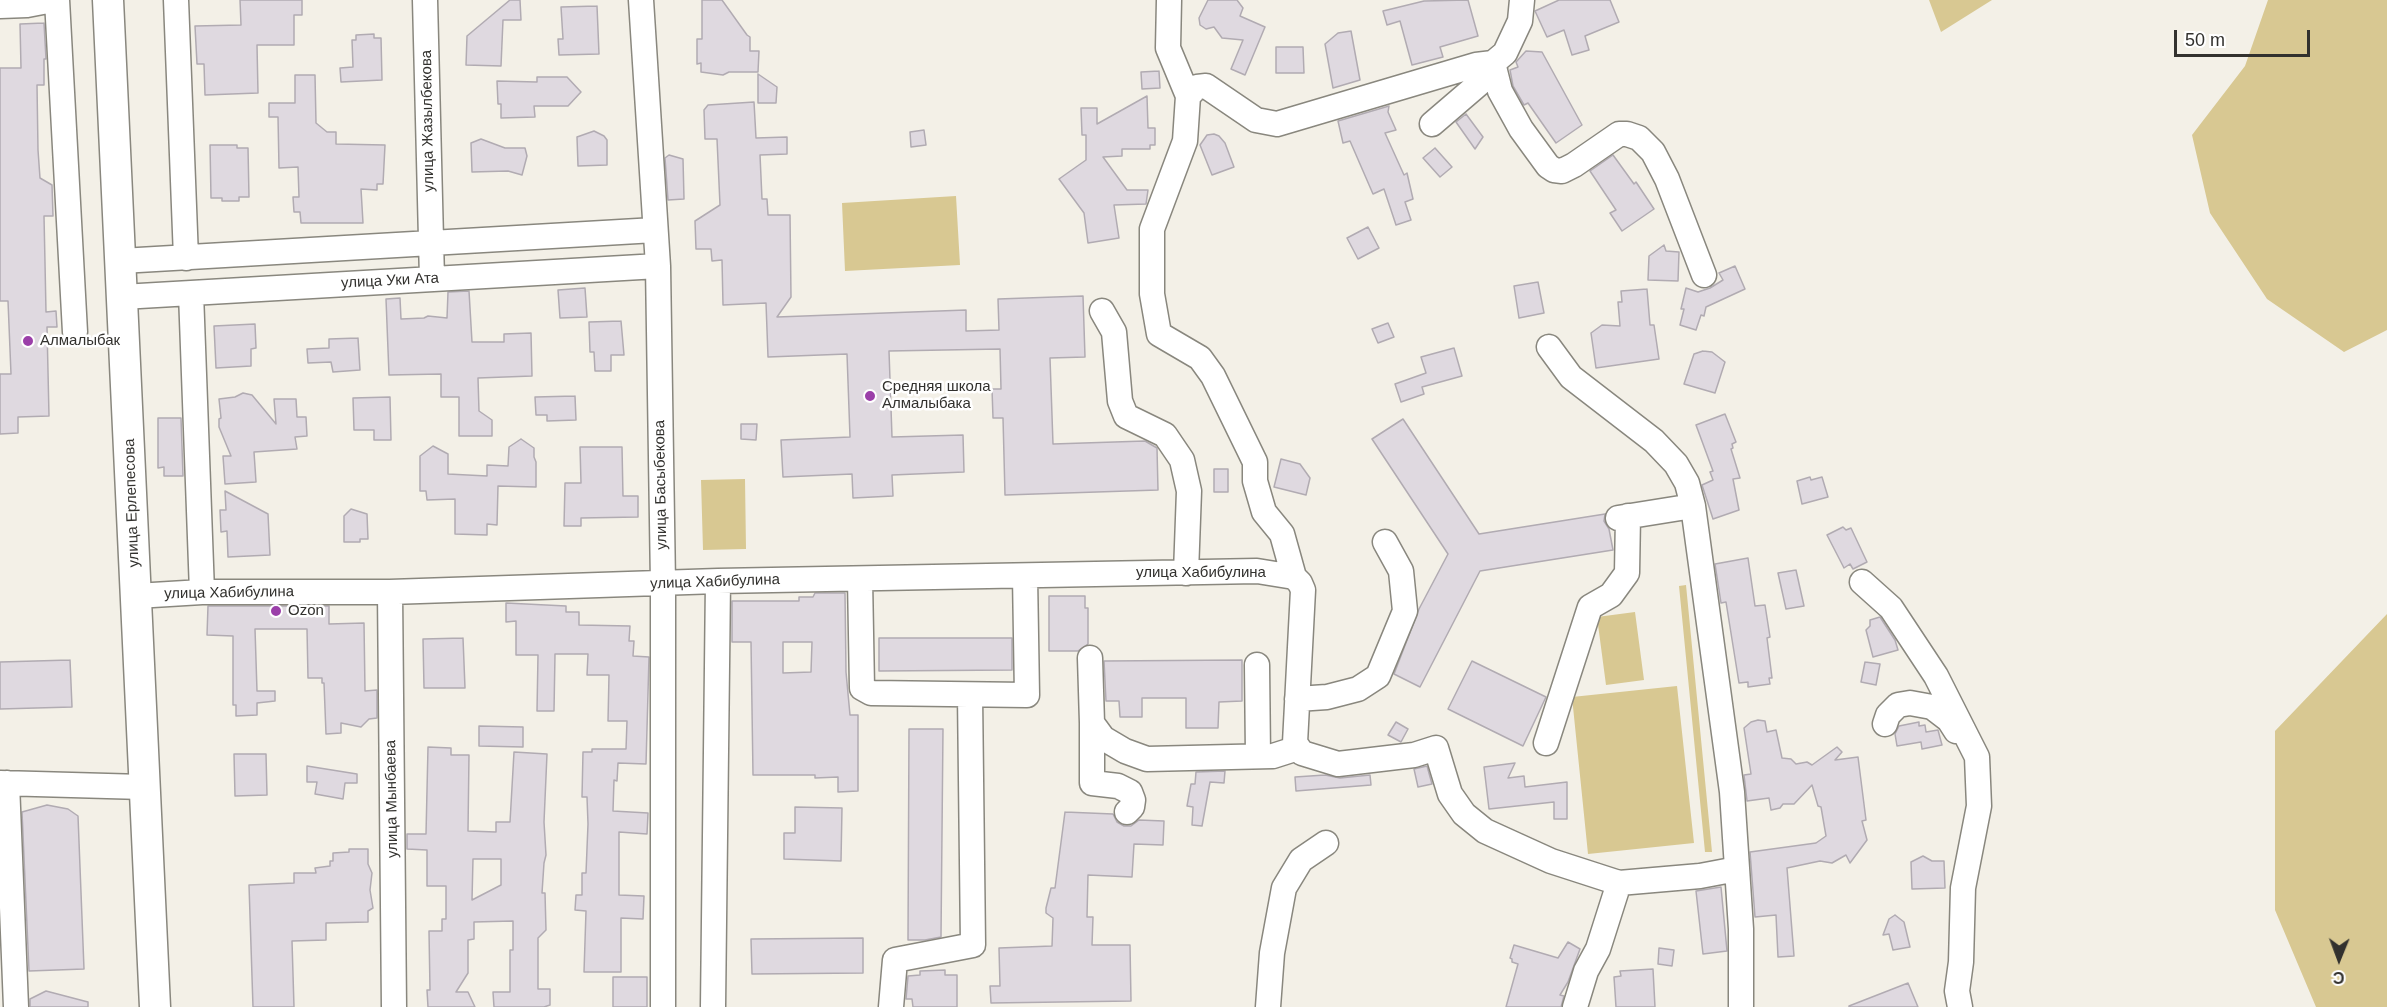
<!DOCTYPE html>
<html>
<head>
<meta charset="utf-8">
<style>
  body { margin:0 }
  #map { position:relative; width:2387px; height:1007px; overflow:hidden; background:#f3f0e7; font-family:Helvetica,sans-serif }
  canvas { display:block }
  .north { position:absolute; left:2309px; top:929px; width:60px; height:60px; -webkit-text-stroke:4px #fff; paint-order:stroke; rotate:181deg; font-size:16px; font-weight:700; line-height:24px; text-align:center; color:#32312e }
  .north::after { content:''; display:block; margin:auto; width:21px; height:27px; background:#32312e; clip-path:polygon(50% 0,100% 100%,50% 72%,0 100%) }
  .scale { position:absolute; left:2174px; top:30px; width:136px; height:27px; box-sizing:border-box; border:3px solid #32312e; border-top:0; padding-left:8px; font-size:18px; line-height:21px; white-space:nowrap; color:#32312e; -webkit-text-stroke:4px #fff; paint-order:stroke }
</style>
</head>
<body>
<div id="map">
<canvas width="2387" height="1007"></canvas>
<div class="north">С</div>
<div class="scale">50 m</div>
</div>
<script>
const ctx = document.querySelector('canvas').getContext('2d');
ctx.lineJoin = 'round';
function fillPath(path, color) {
  ctx.fillStyle = color;
  ctx.fill(path, 'evenodd');
}
function poly(rows) {
  const path = new Path2D();
  for (const r of rows) {
    path.moveTo(r[0], r[1]);
    for (let i = 2; i < r.length; i += 2) path.lineTo(r[i], r[i + 1]);
  }
  return path;
}
function stroke(path, color, width, dash) {
  ctx.strokeStyle = color;
  ctx.lineWidth = width;
  ctx.lineCap = dash ? 'butt' : 'round';
  ctx.setLineDash(dash || []);
  ctx.stroke(path);
}
function write(font, color, halo, rows, align = 'center') {
  ctx.font = font + ' Helvetica,sans-serif';
  ctx.lineWidth = 5;
  ctx.setLineDash([]);
  ctx.textBaseline = 'middle';
  ctx.strokeStyle = halo;
  ctx.fillStyle = color;
  for (const [text, x, y, turn = 0] of rows) {
    ctx.save();
    ctx.translate(x, y);
    ctx.rotate((+turn || 0) * Math.PI / 180);
    ctx.textAlign = isNaN(turn) ? turn : align;
    if (halo) ctx.strokeText(text, 0, 0);
    ctx.fillText(text, 0, 0);
    ctx.restore();
  }
}
fillPath(poly([
  [1929,0,1992,0,1941,32],
  [2268,0,2387,0,2387,330,2344,352,2267,299,2210,213,2192,135,2245,66],
  [956,196,960,265,845,271,842,203],
  [745,479,746,549,703,550,701,480],
  [1686,585,1712,852,1705,852,1679,586],
  [1635,612,1644,680,1606,685,1597,617],
  [2387,614,2387,1007,2316,1007,2275,910,2275,731],
  [1677,686,1694,843,1588,854,1572,697]
]), '#d8c892');
const building = poly([
  [240,0,302,0,302,15,294,15,294,45,257,45,258,93,205,95,204,64,197,64,195,26,241,25,240,0],
  [510,0,520,0,521,20,503,20,501,66,466,65,467,36,510,0],
  [702,0,722,0,747,35,750,37,750,51,759,51,758,72,729,72,723,75,701,72,701,63,697,64,697,39,702,39,702,0],
  [1208,0,1237,0,1243,8,1240,16,1265,27,1245,75,1231,69,1243,40,1222,38,1214,27,1206,29,1200,25,1199,18,1208,0],
  [1468,0,1478,36,1440,47,1443,57,1412,65,1400,21,1387,25,1383,11,1424,1,1468,0],
  [1559,0,1610,0,1619,22,1585,36,1589,50,1572,55,1564,30,1547,37,1535,11,1559,0],
  [597,6,599,54,559,55,558,39,563,39,561,7,597,6],
  [44,23,46,59,44,59,44,85,37,85,38,150,40,178,52,185,53,216,44,216,45,263,46,312,56,311,57,327,47,327,49,416,18,417,18,433,0,434,0,374,11,374,8,301,0,301,0,68,21,68,20,24,44,23],
  [1351,31,1360,80,1333,88,1325,44,1338,33,1351,31],
  [374,34,374,38,381,38,382,80,341,82,340,68,353,67,352,40,356,40,356,35,374,34],
  [1276,47,1303,47,1304,73,1276,73,1276,47],
  [1526,51,1542,52,1582,125,1556,143,1528,103,1524,105,1513,86,1510,70,1518,67,1516,62,1526,51],
  [1159,71,1160,88,1142,89,1141,72,1159,71],
  [758,74,777,87,776,103,758,103,758,74],
  [295,75,315,75,316,123,327,132,336,132,336,144,385,145,383,184,377,184,377,190,361,189,363,223,301,223,300,212,294,212,293,197,299,197,298,167,279,168,278,117,269,117,269,103,295,103,295,75],
  [537,77,567,77,581,92,568,106,534,106,535,117,501,118,501,104,498,104,497,81,537,82,537,77],
  [1147,96,1148,128,1155,128,1155,145,1150,145,1150,149,1122,149,1122,156,1103,157,1127,190,1148,190,1146,204,1114,205,1119,238,1088,243,1084,213,1059,179,1086,160,1086,135,1082,135,1081,108,1097,108,1097,124,1147,96],
  [754,102,756,138,787,137,787,154,760,155,762,199,767,199,768,215,790,215,791,297,777,317,966,310,966,331,999,330,998,299,1083,296,1085,357,1050,358,1053,444,1145,441,1157,448,1158,490,1005,495,1003,418,993,418,992,389,1001,389,1000,349,889,351,892,437,963,435,964,472,892,475,893,496,853,498,852,474,783,477,781,440,850,437,847,354,768,357,766,303,723,305,722,260,712,261,711,249,696,249,695,221,720,205,717,139,705,139,704,110,708,105,754,102],
  [1389,106,1388,112,1396,130,1385,133,1404,175,1407,173,1413,199,1405,202,1411,220,1396,225,1384,189,1373,194,1350,141,1343,143,1338,121,1389,106],
  [1466,114,1483,137,1475,149,1456,122,1466,114],
  [924,130,926,145,911,147,910,132,924,130],
  [594,131,604,136,607,140,607,165,578,166,577,137,594,131],
  [1214,134,1219,136,1225,143,1234,167,1212,175,1200,145,1207,135,1214,134],
  [481,139,505,148,525,148,527,156,522,175,508,171,472,172,471,143,481,139],
  [210,145,237,145,237,148,248,148,249,197,239,197,239,201,222,201,222,198,211,198,210,145],
  [1435,148,1452,167,1440,177,1423,158,1435,148],
  [669,155,683,159,684,199,668,200,665,158,669,155],
  [1613,155,1634,184,1636,182,1654,209,1622,231,1610,213,1616,210,1590,171,1613,155],
  [1368,227,1379,248,1358,259,1347,238,1368,227],
  [1664,245,1666,251,1679,252,1678,281,1648,280,1649,256,1664,245],
  [1735,266,1745,289,1706,307,1704,316,1701,315,1696,330,1680,325,1684,309,1681,309,1686,288,1698,292,1710,288,1723,280,1719,273,1735,266],
  [1538,282,1544,313,1519,318,1514,286,1538,282],
  [585,288,587,317,560,318,558,290,585,288],
  [1647,289,1650,325,1654,325,1659,359,1596,368,1591,333,1602,325,1620,326,1618,302,1622,302,1621,291,1647,289],
  [469,291,472,342,504,342,504,334,531,333,532,376,478,378,479,411,492,420,492,436,459,436,459,397,441,397,441,374,389,375,386,299,400,298,401,319,424,318,428,316,447,318,448,292,469,291],
  [621,321,624,355,611,355,611,371,595,371,594,352,590,352,589,322,621,321],
  [1388,323,1394,337,1378,343,1372,329,1388,323],
  [255,324,256,348,251,349,251,366,216,368,214,326,255,324],
  [358,338,360,370,333,372,331,362,308,363,307,349,329,348,329,339,358,338],
  [1454,348,1462,376,1422,387,1424,394,1401,402,1395,384,1426,373,1421,357,1454,348],
  [1703,351,1712,352,1725,362,1715,393,1684,384,1694,354,1703,351],
  [243,393,252,395,276,424,274,399,296,399,297,417,306,417,307,436,295,437,297,449,254,452,256,482,225,484,223,456,231,456,219,427,219,419,221,418,219,399,235,397,243,393],
  [575,396,576,420,547,421,547,415,536,415,535,397,575,396],
  [390,397,391,440,374,440,374,430,354,430,353,398,390,397],
  [1725,414,1736,442,1732,444,1733,448,1731,449,1740,478,1733,479,1739,510,1713,519,1702,485,1713,480,1710,472,1713,471,1696,425,1725,414],
  [158,418,181,418,183,476,164,476,164,467,158,468,158,418],
  [1403,419,1479,534,1605,514,1604,521,1609,529,1613,550,1480,571,1420,687,1394,674,1419,609,1448,554,1372,439,1403,419],
  [741,424,757,424,756,440,741,439,741,424],
  [521,439,534,448,534,457,536,462,536,487,498,486,497,525,487,524,487,535,455,534,455,499,427,500,426,491,420,491,420,456,433,446,448,454,448,474,487,476,487,465,508,466,509,447,521,439],
  [580,447,622,447,623,496,638,496,638,517,581,518,581,526,564,526,565,483,581,483,580,447],
  [1281,459,1300,464,1310,478,1306,495,1274,487,1281,459],
  [1214,469,1228,469,1228,492,1214,492,1214,469],
  [1810,477,1811,480,1822,477,1828,497,1802,504,1797,481,1810,477],
  [225,491,268,514,270,555,228,557,227,531,221,532,220,510,226,510,225,491],
  [351,509,367,514,368,539,360,539,360,542,344,542,344,516,351,509],
  [1843,527,1846,530,1851,528,1867,562,1853,569,1850,564,1844,568,1827,535,1843,527],
  [1748,558,1755,606,1765,605,1770,637,1767,638,1772,678,1769,678,1770,684,1748,687,1748,682,1739,683,1726,602,1721,603,1715,564,1748,558],
  [1796,570,1804,606,1786,609,1778,573,1796,570],
  [815,593,845,593,846,672,850,715,858,715,858,791,838,792,838,777,815,778,815,775,753,775,751,642,732,642,732,601,799,601,799,597,813,597,815,593],
  [783,642,812,642,811,672,783,673,783,642],
  [1049,596,1085,596,1085,608,1088,608,1088,644,1078,651,1049,651,1049,596],
  [506,603,566,606,566,612,579,612,579,625,630,626,629,641,634,641,633,656,649,657,646,764,618,763,617,781,614,780,613,811,648,813,647,834,619,832,619,895,644,896,643,919,621,918,621,972,584,972,586,911,575,910,576,895,582,895,582,873,586,873,588,824,587,797,582,797,583,752,592,752,592,749,626,749,627,721,608,721,609,675,587,675,588,654,555,654,554,711,537,711,538,655,516,655,516,621,506,622,506,603],
  [208,606,329,606,329,624,364,623,365,691,377,690,377,718,369,719,361,727,341,723,341,733,326,734,324,683,322,683,322,678,308,678,307,629,255,629,257,691,275,691,275,701,257,703,257,715,236,716,236,705,233,705,233,636,207,635,208,606],
  [1880,617,1895,640,1898,650,1873,657,1866,630,1870,626,1870,620,1880,617],
  [463,638,465,688,424,688,423,639,463,638],
  [879,638,1012,638,1012,670,879,671,879,638],
  [70,660,72,707,0,709,0,662,70,660],
  [1242,660,1242,701,1219,702,1218,728,1186,728,1186,698,1142,698,1142,717,1120,717,1119,701,1106,701,1104,661,1242,660],
  [1472,661,1546,697,1523,746,1448,709,1472,661],
  [1865,662,1880,664,1876,685,1861,682,1865,662],
  [1758,720,1765,721,1767,732,1776,730,1782,758,1791,759,1796,764,1807,762,1812,765,1837,747,1842,752,1835,760,1858,757,1866,820,1862,821,1867,840,1850,863,1846,855,1832,863,1820,861,1787,868,1794,956,1778,957,1776,915,1755,917,1750,852,1816,843,1826,836,1821,807,1818,806,1812,785,1794,804,1783,804,1780,808,1771,810,1769,798,1747,801,1744,775,1751,774,1744,728,1751,722,1758,720],
  [1396,722,1408,729,1401,742,1388,735,1396,722],
  [1919,722,1919,726,1925,725,1926,732,1938,730,1942,745,1922,749,1921,742,1897,746,1895,734,1899,726,1919,722],
  [479,726,523,727,523,747,479,746,479,726],
  [909,729,943,729,941,937,925,940,908,940,909,729],
  [428,747,451,748,451,755,469,755,468,831,496,832,496,822,510,822,514,752,547,754,544,822,546,855,544,863,542,893,545,893,546,930,538,938,538,989,550,989,550,1005,544,1007,494,1007,493,992,510,992,510,950,513,950,513,921,474,922,474,939,468,940,468,973,456,992,468,992,475,1007,428,1007,427,990,430,990,429,931,442,931,442,919,446,919,446,886,427,886,427,850,407,849,407,834,426,834,428,747],
  [473,859,501,859,501,885,472,900,473,859],
  [234,754,266,754,267,795,235,796,234,754],
  [1515,763,1508,778,1524,776,1525,787,1567,782,1567,819,1554,819,1554,802,1489,809,1484,767,1515,763],
  [307,766,357,774,357,783,345,783,343,799,315,794,317,782,307,782,307,766],
  [1427,766,1432,784,1418,787,1414,769,1427,766],
  [1225,771,1224,783,1210,782,1202,826,1192,825,1193,807,1187,806,1191,784,1195,784,1196,772,1225,771],
  [1325,775,1340,778,1370,775,1371,785,1296,791,1295,777,1325,775],
  [47,805,68,809,78,816,84,969,29,971,22,812,47,805],
  [795,807,842,808,841,861,784,859,784,833,795,833,795,807],
  [1065,812,1113,814,1117,822,1124,826,1131,826,1139,820,1164,821,1163,845,1134,844,1132,877,1088,875,1087,917,1093,917,1092,945,1130,945,1131,1001,991,1003,990,986,1000,986,999,948,1052,946,1053,918,1046,913,1046,908,1051,888,1055,888,1065,812],
  [349,849,368,849,368,864,372,873,370,890,373,908,368,911,368,922,326,923,326,940,292,941,294,1007,253,1007,249,885,294,883,294,873,316,873,315,868,330,866,330,861,333,861,333,853,349,852,349,849],
  [1923,856,1932,861,1944,861,1945,888,1912,889,1911,862,1923,856],
  [1721,887,1727,951,1703,954,1696,891,1721,887],
  [1895,915,1904,922,1910,947,1893,950,1889,934,1883,935,1889,919,1895,915],
  [863,938,863,973,752,974,751,939,863,938],
  [1568,942,1580,949,1568,982,1560,995,1564,996,1561,1007,1506,1007,1518,964,1512,962,1512,959,1510,958,1514,945,1558,958,1568,942],
  [1659,948,1674,950,1672,966,1658,964,1659,948],
  [1653,969,1655,1007,1616,1007,1614,977,1621,976,1620,971,1653,969],
  [945,970,945,975,957,975,957,1007,913,1007,912,999,906,999,908,976,920,975,920,971,945,970],
  [613,977,647,977,647,1007,613,1007,613,977],
  [1908,983,1918,1007,1849,1007,1849,1006,1908,983],
  [46,991,88,1002,88,1007,30,1007,30,999,46,991]
]);
fillPath(building, '#dfd9e0');
stroke(building, '#b1abb2', 1.5);
const minor = poly([
  [57,0,75,332],
  [176,0,186,258],
  [425,0,432,279],
  [641,0,658,266,663,584,663,1007],
  [1169,0,1168,48,1188,96,1185,141,1152,229,1152,294,1159,334,1200,358,1213,376,1255,462,1255,481,1264,512,1282,534,1294,577,1300,583,1303,590,1295,743,1302,753,1338,764,1414,755,1436,748,1450,794,1464,814,1485,831,1551,861,1619,883,1700,876,1737,869],
  [0,6,27,5,53,0],
  [1493,63,1505,53,1520,21,1522,0],
  [1188,96,1197,87,1206,86,1256,120,1277,124,1476,65,1493,63,1500,91,1521,129,1548,166,1554,170,1562,171,1574,165,1619,134,1627,134,1639,138,1653,152,1667,179,1704,275],
  [1432,124,1495,70],
  [121,261,655,230],
  [191,293,202,592],
  [122,297,658,266],
  [1102,311,1114,332,1120,401,1126,416,1165,435,1182,460,1189,491,1186,573],
  [1549,347,1571,377,1654,441,1676,464,1687,483,1693,506,1732,792,1741,929,1741,1007],
  [1618,518,1693,506],
  [860,579,862,688,871,693,1027,695,1025,576],
  [1862,582,1891,608,1936,676,1977,757,1979,806,1963,888,1961,962,1957,991,1960,1007],
  [390,592,394,1007],
  [136,596,202,592,390,592,718,581,1257,571,1294,577],
  [1090,658,1092,723,1103,738,1125,751,1147,759,1273,756,1298,748],
  [1257,665,1258,756],
  [1297,699,1327,697,1358,689,1378,676,1405,611,1401,571,1385,542],
  [1092,723,1092,783,1118,786,1130,792,1133,800,1132,807,1127,812],
  [1885,724,1888,715,1898,705,1910,703,1932,707,1949,720,1956,731],
  [1546,743,1590,607,1611,595,1627,573,1628,516],
  [0,783,143,787],
  [7,783,16,1007],
  [713,1007,718,581],
  [891,1007,895,960,973,945,970,695],
  [1268,1007,1272,953,1284,888,1301,860,1326,843],
  [1575,1007,1586,971,1598,949,1619,883]
]);
const major = poly([
  [108,0,155,1007]
]);
stroke(minor, '#89877e', 27);
stroke(major, '#89877e', 33);
stroke(minor, '#fff', 24);
stroke(major, '#fff', 30);
for (const [x, y, r, color] of [
  [28,341,6,"#9b3fa9"],
  [870,396,6,"#9b3fa9"],
  [276,611,6,"#9b3fa9"]
]) {
  const dot = new Path2D();
  dot.arc(x, y, r, 0, 2 * Math.PI);
  ctx.fillStyle = color;
  ctx.fill(dot);
  stroke(dot, '#fff', 2);
}
write('15px', '#32312e', '#fff', [
  ["улица Жазылбекова",428,121,-91],
  ["улица Уки Ата",390,281,-3],
  ["улица Басыбекова",661,485,-91],
  ["улица Ерлепесова",132,503,-92],
  ["улица Хабибулина",1201,573],
  ["улица Хабибулина",715,582,-2],
  ["улица Хабибулина",229,593,-1],
  ["улица Мынбаева",392,799,-91]
]);
write('15px', '#32312e', '#fff', [
  ["Алмалыбак",40,341],
  ["Средняя школа",882,387],
  ["Алмалыбака",882,404],
  ["Ozon",288,611]
], 'left');
</script>
</body>
</html>
